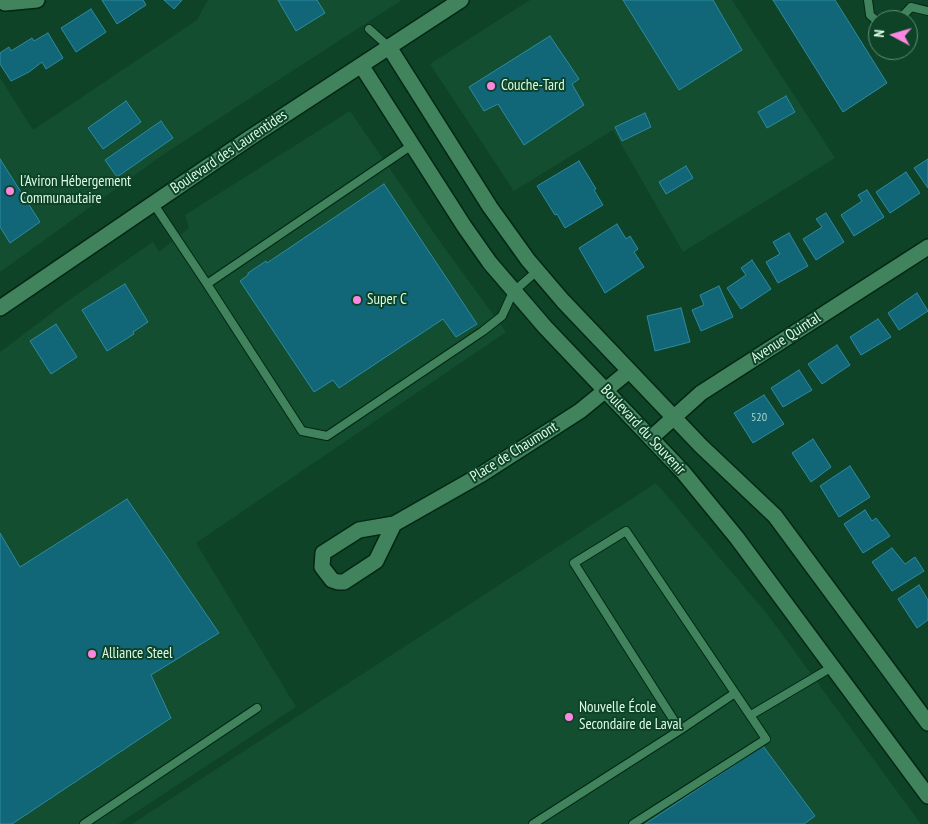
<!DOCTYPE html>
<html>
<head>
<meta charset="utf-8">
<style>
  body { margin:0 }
  #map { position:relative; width:928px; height:824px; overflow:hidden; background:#0f4328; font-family:"PT Sans Narrow",sans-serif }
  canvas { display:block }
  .north { position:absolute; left:868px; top:10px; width:50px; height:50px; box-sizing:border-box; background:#0f4328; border:1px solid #618d74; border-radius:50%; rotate:276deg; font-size:14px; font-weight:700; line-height:20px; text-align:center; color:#dbfce6 }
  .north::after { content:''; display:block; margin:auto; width:18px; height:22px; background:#fd86e2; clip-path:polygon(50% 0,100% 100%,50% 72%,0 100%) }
</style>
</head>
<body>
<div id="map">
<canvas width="928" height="824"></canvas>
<div class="north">N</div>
</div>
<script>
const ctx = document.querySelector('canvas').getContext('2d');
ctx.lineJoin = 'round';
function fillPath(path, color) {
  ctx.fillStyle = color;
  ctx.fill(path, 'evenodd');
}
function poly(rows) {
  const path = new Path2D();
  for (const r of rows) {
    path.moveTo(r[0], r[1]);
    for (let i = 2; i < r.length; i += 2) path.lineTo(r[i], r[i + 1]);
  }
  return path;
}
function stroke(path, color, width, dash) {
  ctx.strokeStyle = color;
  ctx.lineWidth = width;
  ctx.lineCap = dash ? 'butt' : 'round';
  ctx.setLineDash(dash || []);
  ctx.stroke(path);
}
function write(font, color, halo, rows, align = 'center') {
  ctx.font = font + ' "PT Sans Narrow",sans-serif';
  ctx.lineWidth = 4;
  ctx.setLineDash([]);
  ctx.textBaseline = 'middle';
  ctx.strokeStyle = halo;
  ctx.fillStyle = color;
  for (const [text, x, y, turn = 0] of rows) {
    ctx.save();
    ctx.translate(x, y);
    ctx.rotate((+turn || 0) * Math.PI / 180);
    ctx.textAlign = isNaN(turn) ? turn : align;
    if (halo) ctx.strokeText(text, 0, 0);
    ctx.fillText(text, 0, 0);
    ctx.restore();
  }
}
fillPath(poly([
  [208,0,402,0,164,154,0,272,0,78,33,130,197,20],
  [530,0,732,0,835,158,683,252,613,130,514,191,430,64],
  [350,111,443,246,506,332,196,543,296,707,118,824,0,824,0,352,69,300,153,242,159,252,189,228,185,215],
  [656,483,768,615,921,824,132,824]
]), '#124e2f');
const building = poly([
  [102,0,143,0,146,5,117,24,102,0],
  [164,0,182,0,174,9,164,0],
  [278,0,317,0,325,13,296,31,278,0],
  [623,0,713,0,742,50,679,90,623,0],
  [773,0,835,0,887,83,843,112,773,0],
  [91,9,106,32,76,52,61,28,91,9],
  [48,33,63,58,46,69,42,62,29,72,11,81,0,64,0,53,9,47,11,51,32,38,34,41,48,33],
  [550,36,579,79,572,84,584,105,524,145,498,104,484,111,469,87,550,36],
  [786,96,795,112,767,128,758,112,786,96],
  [126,101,141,122,103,149,88,128,126,101],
  [645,113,651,127,622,141,615,127,645,113],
  [161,121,173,138,117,177,105,160,161,121],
  [0,159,40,222,10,243,0,227,0,159],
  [928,159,928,188,914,168,928,159],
  [579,161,596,189,594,190,603,205,565,228,557,214,555,215,537,186,579,161],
  [686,166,693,178,666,194,659,182,686,166],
  [906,172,920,193,890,213,876,192,906,172],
  [384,184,477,324,456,337,443,319,339,388,333,380,314,392,240,281,248,275,248,273,266,261,267,263,384,184],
  [867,190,884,217,854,236,841,215,862,201,858,195,867,190],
  [826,213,844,242,816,260,803,239,822,227,816,219,826,213],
  [617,224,626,239,630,236,638,249,634,252,644,267,605,293,579,248,617,224],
  [789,233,808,266,778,283,766,262,780,254,773,242,789,233],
  [752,260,771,289,741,309,727,288,746,275,741,268,752,260],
  [125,284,148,322,133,332,134,334,107,351,82,310,125,284],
  [719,286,733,317,701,331,692,310,704,305,700,295,719,286],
  [917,293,928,311,899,330,888,313,917,293],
  [681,308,690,342,655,351,647,316,681,308],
  [878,319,891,337,861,355,850,337,878,319],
  [56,324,77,357,51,374,30,341,56,324],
  [837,345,850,365,822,384,808,364,837,345],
  [799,370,812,390,783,407,771,388,799,370],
  [764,395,784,424,753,443,734,413,764,395],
  [813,439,831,467,811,482,792,453,813,439],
  [850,466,870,497,839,517,820,486,850,466],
  [127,499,219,633,151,675,171,718,12,824,0,824,0,533,20,567,127,499],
  [865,510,872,521,876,518,890,536,863,553,844,524,865,510],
  [892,548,905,564,915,557,924,571,892,591,872,562,892,548],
  [919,585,928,600,928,620,917,628,898,599,919,585],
  [763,746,815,816,804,824,645,824,763,746]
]);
fillPath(building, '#167');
stroke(building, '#2f8ba1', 1);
const lane = poly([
  [868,0,870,15,878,22],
  [911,7,928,11],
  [899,20,911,7],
  [369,29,389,47],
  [153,203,207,284,412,145],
  [207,284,302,431,327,436,483,331,502,316,513,292,537,271],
  [751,715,832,667],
  [680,730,735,693],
  [84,824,257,708],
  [533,824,680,730,574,563,626,531,766,739,633,824]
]);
const street = poly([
  [0,0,5,3,37,0],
  [651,438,701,393,928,247],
  [394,524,376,561,344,582,338,582,332,580,322,567,323,553,359,530,394,524,482,474,580,411,629,371]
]);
const secondary = poly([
  [389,47,490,207,528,260,563,301,701,446,775,516,928,723],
  [361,65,464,226,490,263,545,327,683,472,737,538,928,796],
  [0,308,248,139,461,0]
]);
stroke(lane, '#032714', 10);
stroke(street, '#032714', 18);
stroke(secondary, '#032714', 18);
stroke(lane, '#41835c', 8);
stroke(street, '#41835c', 15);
stroke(secondary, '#41835c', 15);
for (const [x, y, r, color] of [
  [491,86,5,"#fd86e2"],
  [10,191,5,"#fd86e2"],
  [357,300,5,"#fd86e2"],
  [92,654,5,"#fd86e2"],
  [569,717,5,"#fd86e2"]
]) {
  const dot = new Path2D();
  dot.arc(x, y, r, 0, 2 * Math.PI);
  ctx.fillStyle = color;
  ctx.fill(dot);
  stroke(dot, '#0f4328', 2);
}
write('12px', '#a8d6ca', null, [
  ["520",759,418]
]);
write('15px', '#dbfce6', '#0f4328', [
  ["Couche-Tard",501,86],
  ["l'Aviron Hébergement",20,182],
  ["Communautaire",20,199],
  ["Super C",367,300],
  ["Alliance Steel",102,654],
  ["Nouvelle École",579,708],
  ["Secondaire de Laval",579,725]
], 'left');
write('15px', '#dbfce6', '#0f4328', [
  ["Boulevard des Laurentides",229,152,-34],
  ["Avenue Quintal",786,338,-33],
  ["Boulevard du Souvenir",643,430,47],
  ["Place de Chaumont",514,452,-32]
]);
</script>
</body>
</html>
